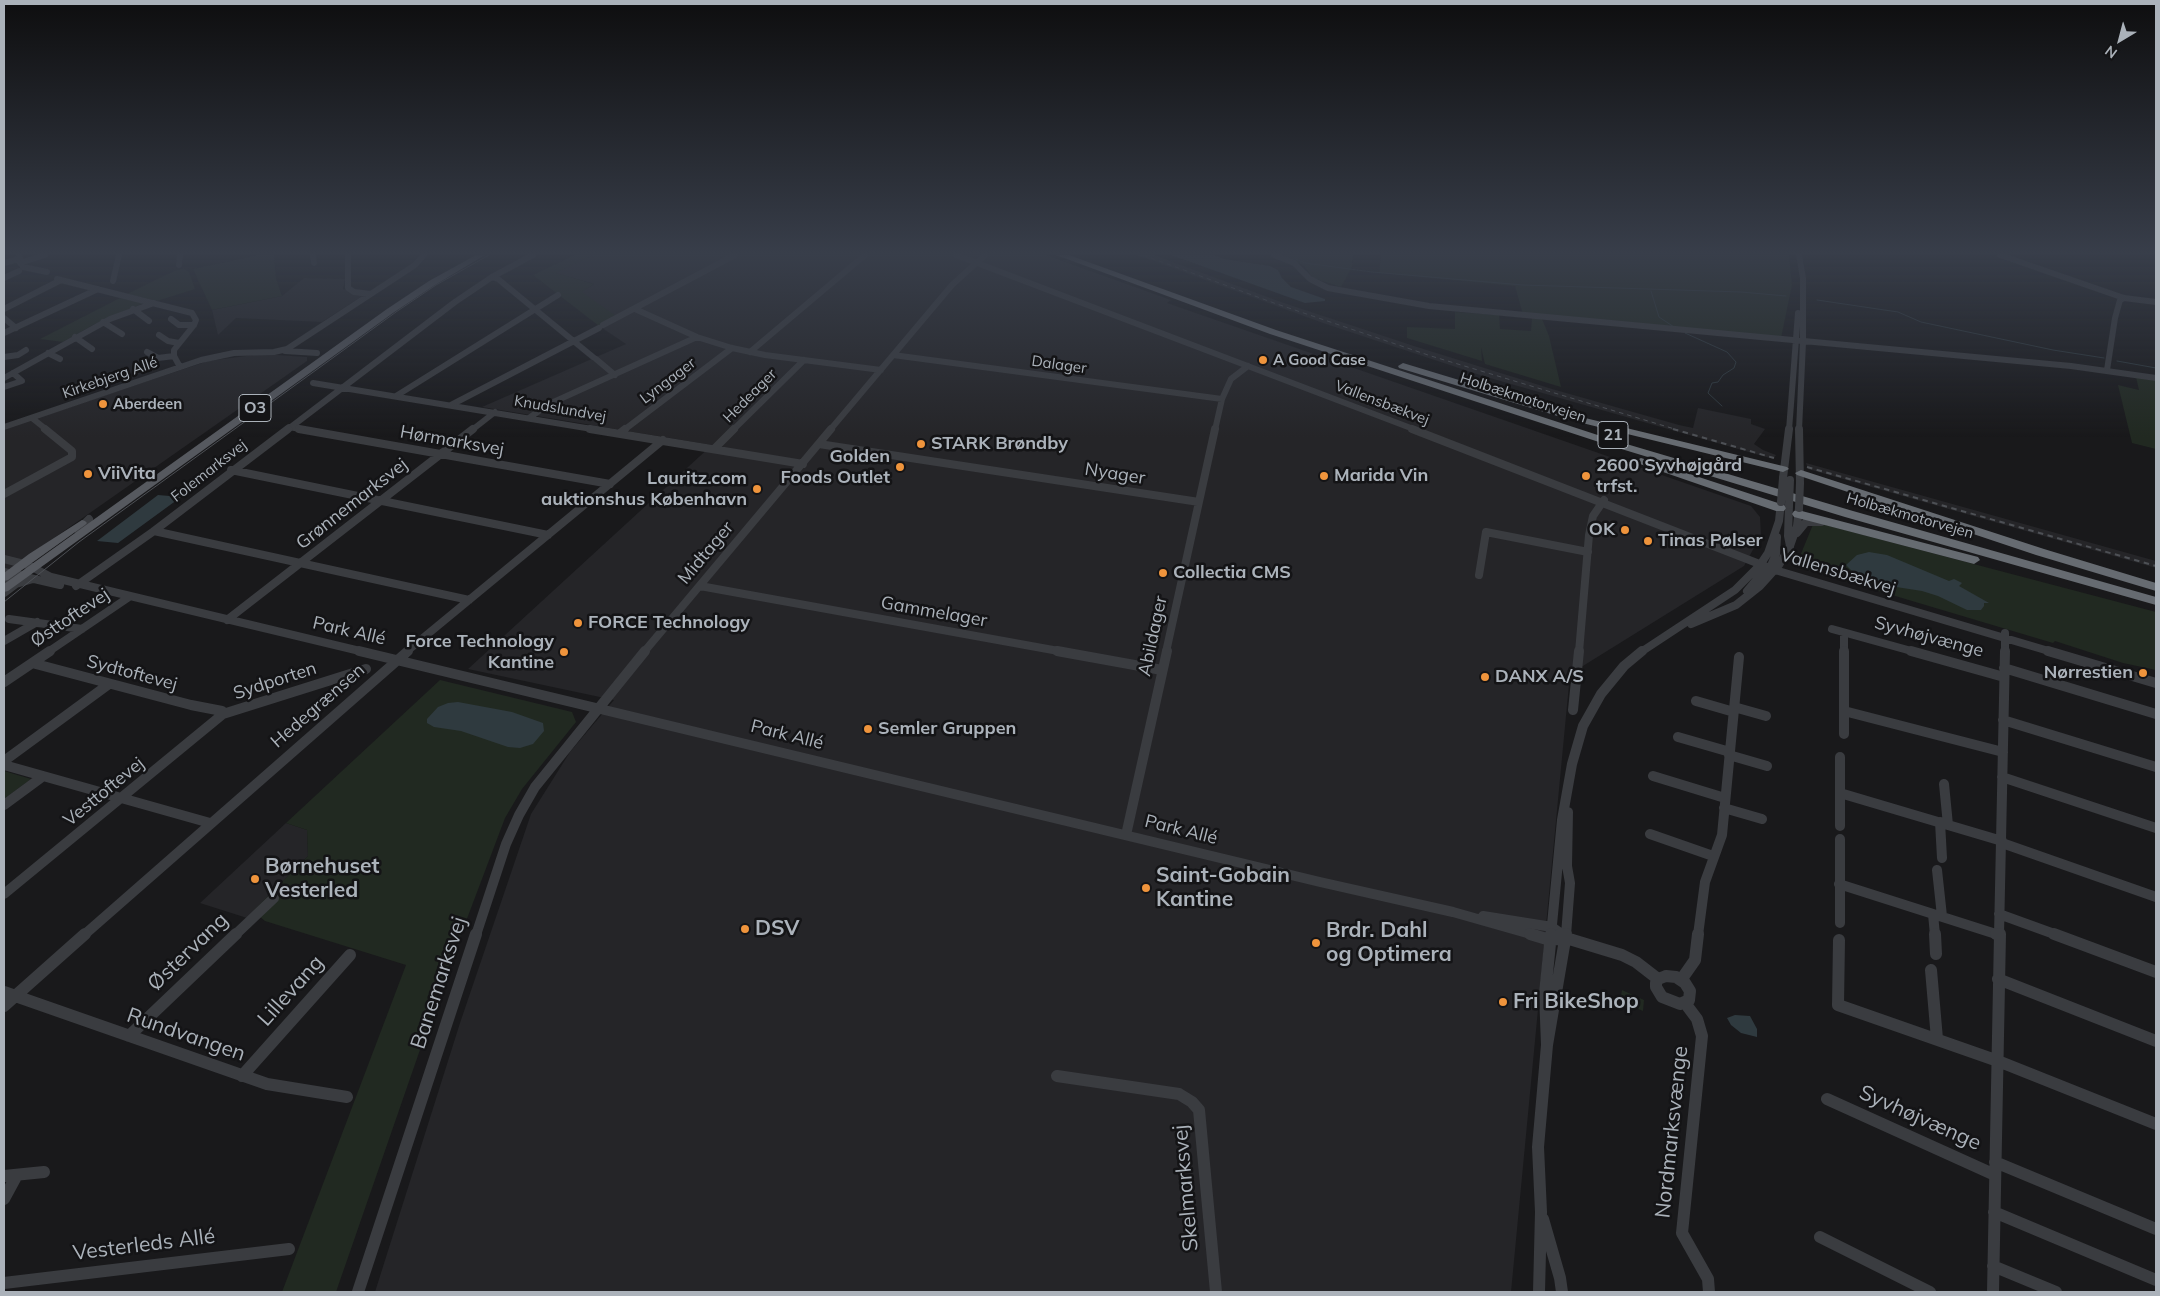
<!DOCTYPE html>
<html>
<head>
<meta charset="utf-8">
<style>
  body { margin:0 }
  #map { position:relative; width:2160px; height:1296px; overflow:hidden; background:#19191b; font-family:Mulish,sans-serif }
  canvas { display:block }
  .frame { position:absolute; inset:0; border:5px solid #abb2ba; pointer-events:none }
  .north { position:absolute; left:2095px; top:15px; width:50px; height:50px; -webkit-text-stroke:4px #141416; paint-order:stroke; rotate:217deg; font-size:14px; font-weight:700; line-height:20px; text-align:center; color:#abb2ba }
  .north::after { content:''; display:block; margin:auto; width:18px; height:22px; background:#abb2ba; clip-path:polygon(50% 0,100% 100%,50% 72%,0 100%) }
</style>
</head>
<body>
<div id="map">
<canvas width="2160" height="1296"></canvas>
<div class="frame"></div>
<div class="north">N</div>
</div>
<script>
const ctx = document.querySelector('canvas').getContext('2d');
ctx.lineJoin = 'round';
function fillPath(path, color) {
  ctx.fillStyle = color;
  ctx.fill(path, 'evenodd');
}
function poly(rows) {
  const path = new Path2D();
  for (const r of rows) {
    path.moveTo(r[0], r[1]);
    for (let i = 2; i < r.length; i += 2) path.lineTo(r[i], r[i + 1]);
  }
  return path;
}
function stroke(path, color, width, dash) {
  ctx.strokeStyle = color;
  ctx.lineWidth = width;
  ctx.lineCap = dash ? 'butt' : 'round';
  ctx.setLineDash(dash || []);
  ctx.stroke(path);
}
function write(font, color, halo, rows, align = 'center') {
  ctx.font = font + ' Mulish,sans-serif';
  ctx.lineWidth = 5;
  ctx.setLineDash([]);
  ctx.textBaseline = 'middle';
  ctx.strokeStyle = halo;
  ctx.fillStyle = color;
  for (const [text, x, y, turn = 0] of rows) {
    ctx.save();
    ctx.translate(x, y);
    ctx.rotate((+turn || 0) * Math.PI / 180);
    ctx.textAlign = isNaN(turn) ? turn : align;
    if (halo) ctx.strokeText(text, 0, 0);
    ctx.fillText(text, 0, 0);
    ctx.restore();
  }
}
fillPath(poly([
  [593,255,1046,255,1171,300,1167,303,1751,506,1760,517,1761,535,1744,566,1570,674,1511,1292,375,1292,460,1023,531,814,570,752,614,700,468,669,712,445,482,407,626,344,599,326,581,292,594,284,555,273],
  [1137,255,1154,255,1281,302,1417,347,1552,389,1679,425,1693,428,1698,408,1751,419,1751,424,1765,429,1754,444,1763,450,1776,455,1773,459,1483,376,1323,323],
  [304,278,345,279,343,289,364,295,322,322,236,318,218,335,212,310,282,296],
  [261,354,307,357,307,361,4,573,4,429,208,361],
  [1806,463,2156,561,2156,568,1808,469],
  [286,823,307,830,308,856,247,918,200,903]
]), '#252528');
fillPath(poly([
  [259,255,274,255,276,278,282,296,212,310,193,269],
  [575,255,593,255,556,273,594,284,582,292,616,316,599,326,533,275],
  [1283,255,1353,255,1352,267,1341,287,1313,278,1304,266],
  [1381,255,1789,255,1792,285,1781,338,1523,315,1515,286,1379,273],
  [184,268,189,272,195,289,157,301,127,294,174,271],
  [120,298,144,303,93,325,63,342,40,339],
  [1455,312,1499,315,1500,329,1531,331,1532,318,1542,319,1549,336,1561,387,1485,364,1481,347,1482,361,1407,338,1407,327,1455,329],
  [2136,377,2156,381,2156,449,2132,443,2118,385,2139,390],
  [1814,522,2156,612,2156,670,2123,663,2055,641,2053,643,1798,567,1800,562,1798,561],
  [440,680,572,712,576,722,522,789,505,818,448,969,336,1292,282,1292,406,965,265,921,253,911,308,856,307,830,286,823],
  [4,771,31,779,4,799],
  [1622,990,1644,1000,1643,1011,1620,1001]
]), '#212921');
fillPath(poly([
  [1171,255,1213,255,1225,259,1270,266,1278,270,1282,278,1291,287,1325,299,1325,301,1305,303],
  [158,495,181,497,118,543,97,541],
  [1869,552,1887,555,1949,581,1954,579,1962,583,1959,586,1989,603,1984,603,1984,606,1981,610,1967,610,1938,596,1922,591,1877,584,1853,572,1846,565,1857,555],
  [458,702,512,712,543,723,544,731,533,744,520,748,508,747,461,731,434,727,427,723,427,719,438,707,448,703],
  [1735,1015,1750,1016,1757,1029,1757,1037,1741,1033,1731,1025,1727,1018]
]), '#2f3a3f');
stroke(poly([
  [1293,258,1305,263,1372,272,1523,285,1741,292,1786,296],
  [1651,291,1659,317,1674,327],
  [1817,300,1898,312,1921,322,2053,350,2104,358],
  [1685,333,1727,352,1736,362,1734,368,1723,375,1718,382,1712,383,1708,393,1722,406],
  [2117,361,2156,368]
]), '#2f3a3f', 1);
stroke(poly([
  [19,255,23,267,47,272],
  [313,255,314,263],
  [348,255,348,288,354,292,371,294],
  [956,255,1416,430],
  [1274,255,1294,263,1310,279,1328,288,1429,306,2071,366,2156,378],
  [2000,255,2124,298,2156,302],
  [4,263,19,259],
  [20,263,45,255],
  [179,265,180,255],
  [492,277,498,279,593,357],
  [4,278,19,271],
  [57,279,192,313,196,320,194,325,174,350,174,356,180,367],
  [113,281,119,255],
  [4,309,61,280],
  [133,309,149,321],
  [635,309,697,337,732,348,765,355,881,370],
  [4,318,16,328],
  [171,319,179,325,194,325],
  [103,322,122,334],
  [603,325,735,255],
  [4,333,98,289],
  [159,335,168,341,179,343],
  [75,337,92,349],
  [285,351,317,353],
  [147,352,158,358,174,356],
  [750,352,865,255],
  [48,353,60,359],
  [893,355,1222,399],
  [4,357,18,355,26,350],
  [596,359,615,375],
  [2107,370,2115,318,2120,300,2124,298],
  [4,378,110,319,154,303],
  [313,383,598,430],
  [4,387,22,381,13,373],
  [396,396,558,295],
  [451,405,599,328],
  [32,418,47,430],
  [529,418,549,404,697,337],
  [4,427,201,360,234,353,274,352,287,349,415,265,424,255],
  [289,427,306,430],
  [287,430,455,302,492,277,533,255],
  [472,430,495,412],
  [624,430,732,348],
  [733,430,804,360],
  [830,430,952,285,985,255],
  [1215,430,1222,399,1231,379,1248,366],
  [1789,430,1798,313],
  [1799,430,1803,342,1803,278,1799,255]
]), '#3a3c40', 6);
stroke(poly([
  [299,429,610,484],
  [590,429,803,464],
  [1412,429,1775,570,2052,652],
  [1799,429,1800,483],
  [620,433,625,429],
  [819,444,1199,502],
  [714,449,734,429],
  [231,470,548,535],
  [1783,478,1789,429],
  [4,494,72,457,72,451,45,429],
  [1789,505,1788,536,1790,546],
  [78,530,89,519],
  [154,531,469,600],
  [1797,533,1806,522,1821,522],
  [4,559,28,565,51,577,364,652],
  [1775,570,1772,563,1776,554,1777,537],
  [4,572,60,585],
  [1479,575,1486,532,1588,552],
  [4,583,18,573],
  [76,586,154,531,288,429],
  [700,586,1064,652],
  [1747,591,1767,567],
  [4,593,16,584,33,579],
  [9,619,82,629],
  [227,620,473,429],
  [1691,624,1736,605,1760,586,1779,565,1790,546,1797,526,1799,508],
  [1832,629,1915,652],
  [1844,633,1844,652],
  [4,641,37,622],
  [48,652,129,597],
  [406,652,663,440],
  [644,652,831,429],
  [1166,652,1215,429],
  [1579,652,1589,535,1593,516,1604,500],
  [1641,652,1735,590,1760,565,1768,553,1779,521,1781,502],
  [2005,652,2005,633]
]), '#3a3c40', 8);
stroke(poly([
  [359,651,1320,882,1453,912,1534,935],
  [1057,651,1162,670],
  [1844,651,1844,734],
  [1911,651,2004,677],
  [2048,651,2156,683],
  [32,663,191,705,222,711,223,714],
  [2004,668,2156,714],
  [4,682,50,651],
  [1696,701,1734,712],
  [1734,707,1766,716],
  [1573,710,1579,651],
  [1844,711,2003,752],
  [223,714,366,669],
  [2003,720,2156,767],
  [1678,737,1730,752],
  [1729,755,1767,766],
  [1840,757,1840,826],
  [4,761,109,684],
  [4,765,210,823],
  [1653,776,1725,798],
  [2002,777,2156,828],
  [1944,784,1948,825],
  [1840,793,2002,841],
  [4,805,42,777],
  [1724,808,1762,819],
  [1940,822,1942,858],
  [1650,834,1713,856],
  [1126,835,1167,651],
  [1840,839,1840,923],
  [2002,843,2156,897],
  [1937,870,1942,916],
  [1839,884,1999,935],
  [4,894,223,714],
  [1933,914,1935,935],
  [1999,914,2057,935],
  [1483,916,1552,927,1563,935],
  [84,935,408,651],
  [235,935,274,898],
  [476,935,506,844,519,815,535,787,645,651],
  [1551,935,1562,820,1572,764,1583,726,1601,694,1624,666,1642,651],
  [1566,935,1570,883,1567,866,1568,812],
  [1698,935,1705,882,1722,835,1739,657],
  [1999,935,2005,651]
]), '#3a3c40', 10);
stroke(poly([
  [1530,934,1550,940,1566,938],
  [1561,934,1566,938,1622,955,1636,962,1658,979],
  [1935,934,1936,954],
  [1996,934,1999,935],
  [2054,934,2156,972],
  [1839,940,1838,1005,1998,1061,2156,1124],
  [1931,970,1937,1039],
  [1666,976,1676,977,1685,983,1690,991,1689,1000,1680,1004,1662,997,1656,987,1656,983,1658,979,1666,976],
  [1998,979,2156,1041],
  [1681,980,1695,960,1698,934],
  [4,992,267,1084,347,1097],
  [1685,1003,1697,1019,1702,1036,1682,1233,1708,1279,1709,1292],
  [4,1006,85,934],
  [129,1036,236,934],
  [1547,1045,1545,993,1551,934],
  [242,1076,350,955],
  [1057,1076,1179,1094,1192,1102,1199,1110,1216,1292],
  [1827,1099,1995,1175],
  [1995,1162,2156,1229],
  [4,1176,44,1172],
  [4,1199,17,1175],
  [1994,1212,2156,1280],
  [1543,1219,1560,1278,1562,1292],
  [1820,1237,1930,1292],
  [1993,1266,2056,1292],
  [4,1283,289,1249],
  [358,1292,476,934],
  [1539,1292,1541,1212,1538,1147,1547,1045,1566,934],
  [1993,1292,2000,934]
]), '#3a3c40', 12);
fillPath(poly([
  [476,255,485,255,435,285,393,313,8,591,4,592,4,584,387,309,429,281,476,255],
  [82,520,85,521,87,523,85,525,8,580,4,581,4,573,29,554,82,520]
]), '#56595f');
fillPath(poly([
  [1056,255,1069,255,1276,330,1613,440,1853,511,2156,597,2156,605,1845,517,1605,444,1270,334,1056,255],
  [1403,363,1581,417,1787,467,1789,469,1783,472,1574,421,1399,368,1398,366,1403,363],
  [1641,458,1784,505,1786,508,1784,511,1776,511,1637,463,1635,461,1641,458],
  [1801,470,2044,549,2156,583,2156,591,2036,555,1797,475,1795,473,1801,470],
  [1798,510,1978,557,1980,560,1974,564,1794,517,1792,514,1794,511,1798,510]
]), '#666b71');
stroke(poly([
  [4,602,79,542,396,312,436,285,489,255]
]), '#4d5055', 1);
stroke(poly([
  [1143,255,1274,303,1431,356,1678,430]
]), '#4d5055', 1, [4.5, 4]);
stroke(poly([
  [1673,429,1774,458],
  [1807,467,2156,566]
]), '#4d5055', 2, [5.5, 4.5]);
stroke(poly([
  [1781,502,1783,478],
  [1789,505,1790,480],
  [1799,508,1800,483]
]), '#3a3c40', 8);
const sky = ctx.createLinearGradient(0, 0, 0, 437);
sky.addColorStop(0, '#0e0e0f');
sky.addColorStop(0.58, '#383e4a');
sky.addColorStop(1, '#383e4a00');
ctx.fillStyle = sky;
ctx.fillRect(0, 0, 2160, 437);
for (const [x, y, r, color] of [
  [1263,360,5,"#ef943c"],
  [103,404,5,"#ef943c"],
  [921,444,5,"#ef943c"],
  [900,467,5,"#ef943c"],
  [88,474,5,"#ef943c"],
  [1324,476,5,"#ef943c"],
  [1586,476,5,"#ef943c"],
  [757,489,5,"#ef943c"],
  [1625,530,5,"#ef943c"],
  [1648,541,5,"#ef943c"],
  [1163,573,5,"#ef943c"],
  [578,623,5,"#ef943c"],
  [564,652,5,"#ef943c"],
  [2143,673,5,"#ef943c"],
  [1485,677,5,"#ef943c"],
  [868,729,5,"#ef943c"],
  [255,879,5,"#ef943c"],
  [1146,888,5,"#ef943c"],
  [745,929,5,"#ef943c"],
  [1316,943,5,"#ef943c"],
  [1503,1002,5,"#ef943c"]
]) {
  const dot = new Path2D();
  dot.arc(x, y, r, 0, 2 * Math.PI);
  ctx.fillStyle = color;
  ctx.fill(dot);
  stroke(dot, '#141416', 2);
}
write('bold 15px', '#abb2ba', '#141416', [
  ["A Good Case",1273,360],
  ["Aberdeen",113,404]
], 'left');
write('15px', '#abb2ba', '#141416', [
  ["Dalager",1059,365,8],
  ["Kirkebjerg Allé",110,378,-19],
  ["Lyngager",668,381,-37],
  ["Hedeager",750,396,-45],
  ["Holbækmotorvejen",1523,398,18],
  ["Vallensbækvej",1382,403,21],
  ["Knudslundvej",560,409,10],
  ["Folemarksvej",209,471,-38],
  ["Holbækmotorvejen",1910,516,16]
]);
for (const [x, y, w] of [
  [255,408,32],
  [1613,435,30]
]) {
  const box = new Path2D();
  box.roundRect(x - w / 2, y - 13.5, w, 27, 4);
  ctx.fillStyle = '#141416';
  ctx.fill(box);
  stroke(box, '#abb2ba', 1);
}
write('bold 16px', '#abb2ba', null, [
  ["O3",255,408],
  ["21",1613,435]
]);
write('18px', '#abb2ba', '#141416', [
  ["Hørmarksvej",452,441,10],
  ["Nyager",1115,474,9],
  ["Grønnemarksvej",352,504,-38],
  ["Midtager",706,553,-50],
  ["Vallensbækvej",1838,572,17],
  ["Gammelager",934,612,10],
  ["Østtoftevej",70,618,-34],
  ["Park Allé",349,631,13],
  ["Abildager",1153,636,-78],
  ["Syvhøjvænge",1929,637,15],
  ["Sydtoftevej",132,673,15],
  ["Sydporten",275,681,-18],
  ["Hedegrænsen",318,706,-41],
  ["Park Allé",787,735,14],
  ["Vesttoftevej",104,792,-39],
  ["Park Allé",1181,830,14]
]);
write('bold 18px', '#abb2ba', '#141416', [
  ["STARK Brøndby",931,444],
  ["Golden",890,457,"right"],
  ["Foods Outlet",890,478,"right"],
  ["2600 Syvhøjgård",1596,466],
  ["trfst.",1596,487],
  ["ViiVita",98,474],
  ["Marida Vin",1334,476],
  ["Lauritz.com",747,479,"right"],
  ["auktionshus København",747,500,"right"],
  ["OK",1615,530,"right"],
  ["Tinas Pølser",1658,541],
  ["Collectia CMS",1173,573],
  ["FORCE Technology",588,623],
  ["Force Technology",554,642,"right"],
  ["Kantine",554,663,"right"],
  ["Nørrestien",2133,673,"right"],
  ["DANX A/S",1495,677],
  ["Semler Gruppen",878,729]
], 'left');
write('bold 21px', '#abb2ba', '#141416', [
  ["Børnehuset",265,867],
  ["Vesterled",265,891],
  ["Saint-Gobain",1156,876],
  ["Kantine",1156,900],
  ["DSV",755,929],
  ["Brdr. Dahl",1326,931],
  ["og Optimera",1326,955],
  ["Fri BikeShop",1513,1002]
], 'left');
write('21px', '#abb2ba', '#141416', [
  ["Østervang",188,952,-44],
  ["Banemarksvej",439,983,-72],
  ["Lillevang",291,991,-48],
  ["Rundvangen",186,1035,19],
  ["Syvhøjvænge",1920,1118,24],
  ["Nordmarksvænge",1672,1132,-84],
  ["Skelmarksvej",1186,1188,-95],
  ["Vesterleds Allé",144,1245,-7]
]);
</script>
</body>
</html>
